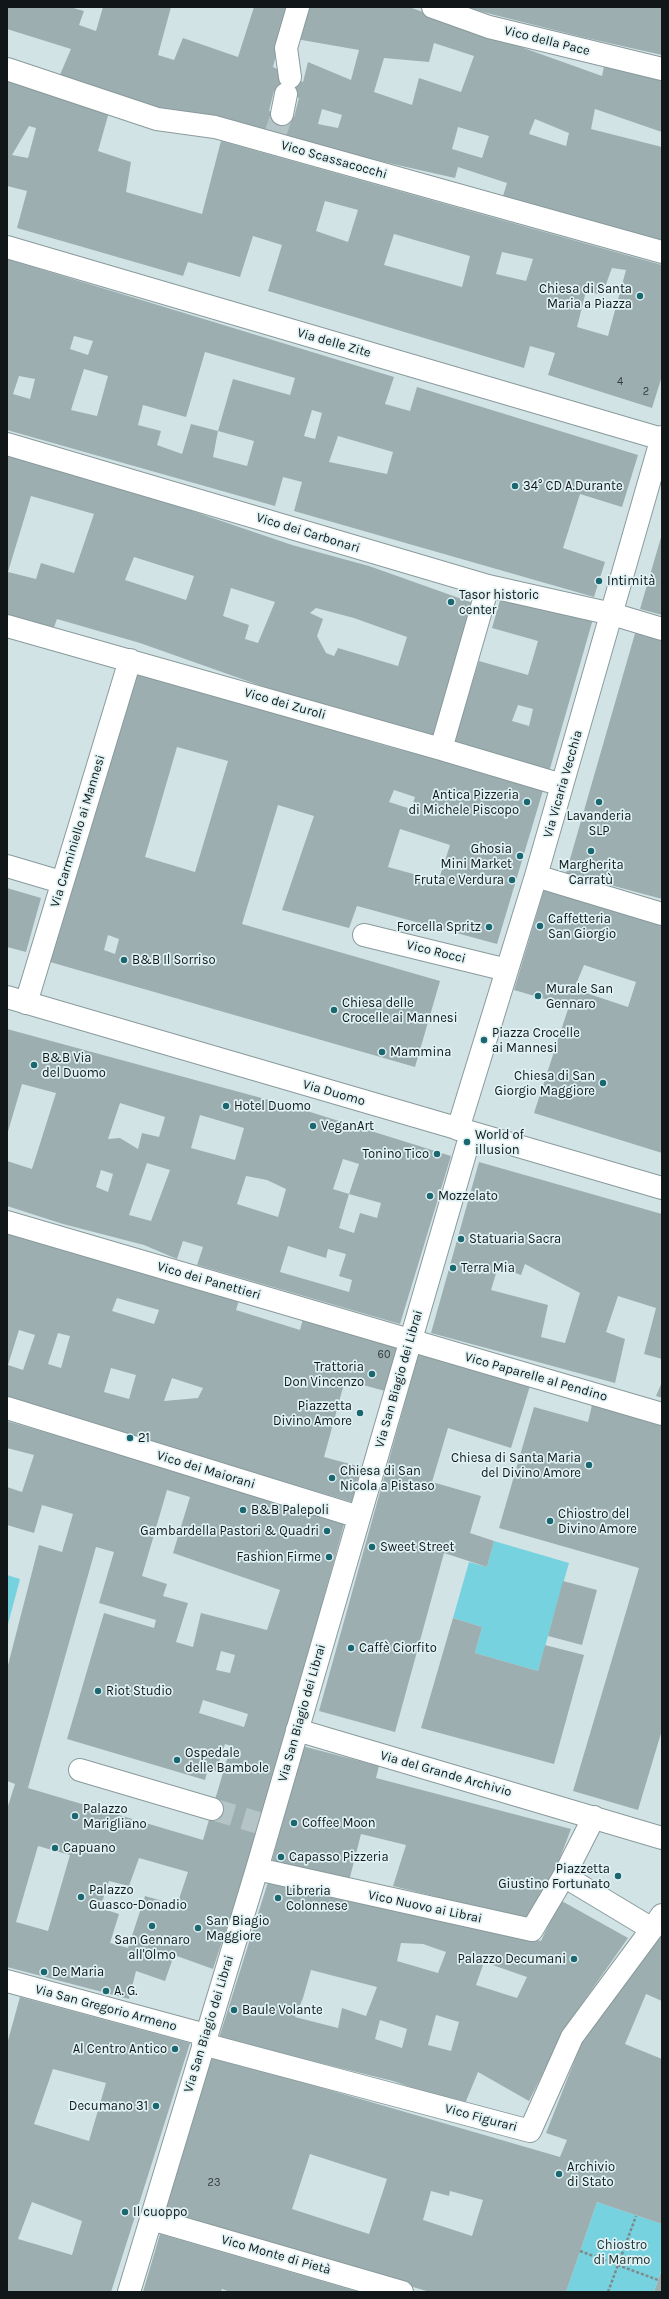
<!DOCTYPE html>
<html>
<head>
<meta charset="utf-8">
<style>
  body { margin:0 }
  #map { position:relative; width:669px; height:2299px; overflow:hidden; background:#d2e3e6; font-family:Karla,sans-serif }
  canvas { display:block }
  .frame { position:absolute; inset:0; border:8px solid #111718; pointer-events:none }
</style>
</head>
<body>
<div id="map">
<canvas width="669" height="2299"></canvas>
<div class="frame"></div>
</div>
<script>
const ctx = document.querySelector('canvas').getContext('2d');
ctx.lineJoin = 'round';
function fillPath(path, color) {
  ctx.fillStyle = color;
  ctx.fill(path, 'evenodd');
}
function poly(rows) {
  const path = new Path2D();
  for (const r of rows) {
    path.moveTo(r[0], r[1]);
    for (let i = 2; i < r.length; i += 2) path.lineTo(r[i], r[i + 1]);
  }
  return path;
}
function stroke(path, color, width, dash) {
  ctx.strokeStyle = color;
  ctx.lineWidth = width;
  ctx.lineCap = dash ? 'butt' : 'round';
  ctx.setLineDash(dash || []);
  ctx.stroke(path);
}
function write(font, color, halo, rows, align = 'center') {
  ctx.font = font + ' Karla,sans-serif';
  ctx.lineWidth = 3.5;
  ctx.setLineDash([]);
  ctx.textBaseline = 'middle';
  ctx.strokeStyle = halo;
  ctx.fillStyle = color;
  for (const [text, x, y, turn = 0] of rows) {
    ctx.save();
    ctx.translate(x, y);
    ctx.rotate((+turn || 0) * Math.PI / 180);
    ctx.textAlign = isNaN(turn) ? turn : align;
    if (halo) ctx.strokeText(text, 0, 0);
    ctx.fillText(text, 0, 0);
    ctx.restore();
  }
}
fillPath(poly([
  [494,1541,569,1563,538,1671,475,1653,482,1627,453,1618,469,1562,487,1567],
  [7,1575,20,1579,7,1628],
  [597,2202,662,2224,662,2268,654,2292,566,2292]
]), '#76d2de');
fillPath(poly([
  [7,7,70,7,84,11,79,25,96,31,103,7,171,7,158,55,174,60,183,38,238,57,254,7,289,7,273,67,303,82,308,62,351,80,359,50,296,39,305,7,409,7,602,76,605,62,662,76,662,132,595,109,591,129,662,147,662,242,503,196,507,183,458,167,455,178,331,150,275,135,257,127,162,110,59,77,71,49,7,29],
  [434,43,474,56,461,92,419,78,412,105,374,92,384,58,429,62],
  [274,91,299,98,294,117,269,111],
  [322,109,342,115,338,128,318,124],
  [535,119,569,133,566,146,529,134],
  [458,127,489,136,482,158,452,149],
  [463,7,662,7,662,55,582,37],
  [7,78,109,112,98,151,131,162,126,192,202,214,221,141,662,265,662,376,652,408,548,375,555,353,530,346,524,368,268,291,282,245,253,236,240,277,188,262,183,276,17,228,27,191,7,186],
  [29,126,36,128,28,158,12,155],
  [325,201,358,210,348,242,316,231],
  [394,234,470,256,462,287,384,265],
  [502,252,533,259,526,281,496,274],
  [612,268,626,270,608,336,577,327,586,291,602,295],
  [7,259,394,377,385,404,410,411,417,387,638,455,622,507,580,494,563,548,605,562,594,597,294,511,302,482,283,477,275,506,7,430],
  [74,336,93,341,88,355,70,349],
  [205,352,295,378,290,395,233,379,218,431,254,441,247,466,213,457,218,431,191,424,182,454,157,445,161,431,138,425,143,405,186,417],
  [84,369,108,376,97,416,71,410],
  [19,376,35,379,30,399,13,394],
  [312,410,322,413,315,439,304,436],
  [338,436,393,452,387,474,329,462],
  [7,448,292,545,369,566,473,603,433,741,335,712,140,643,57,619,52,633,7,619],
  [31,496,94,514,74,573,41,563,36,579,8,572],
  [134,557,194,576,186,600,125,580],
  [231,588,275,602,258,643,245,639,249,625,223,616],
  [316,608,354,618,407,637,398,666,338,648,334,656,326,653,317,636,323,619,310,613],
  [662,534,662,615,640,609],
  [502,593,593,619,549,772,453,743,479,661,528,675,538,641,492,628],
  [518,705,533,709,529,726,512,721],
  [636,630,662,638,662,899,566,873],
  [138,671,386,746,544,787,497,944,357,906,349,928,282,910,314,816,278,805,242,924,440,981,415,1067,50,962],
  [177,747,228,761,195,872,145,857],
  [394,790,415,797,411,809,389,802],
  [400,829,450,845,440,876,446,883,388,867],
  [108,935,119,939,115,954,104,950],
  [7,888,41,898,26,952,7,947],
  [544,890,662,924,662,1153,534,1113,569,1006,514,990],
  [584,965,636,982,628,1007,574,989],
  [7,1029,291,1106,451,1156,400,1324,197,1265,203,1247,183,1241,177,1259,144,1245,63,1224,7,1206,7,1161,32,1169,56,1093,22,1084,7,1135],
  [120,1103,165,1117,159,1137,142,1133,138,1149,120,1138,108,1139],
  [200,1115,244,1128,235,1160,191,1148],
  [343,1159,359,1164,349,1194,381,1203,377,1218,360,1213,354,1233,339,1228,349,1194,333,1189],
  [147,1163,170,1170,151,1221,129,1215],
  [101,1170,113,1174,108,1192,96,1187],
  [246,1176,267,1180,286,1189,278,1217,237,1204],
  [288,1246,326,1258,328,1249,346,1254,339,1276,352,1280,349,1292,280,1272],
  [479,1162,662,1214,662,1359,644,1354,656,1308,618,1296,606,1332,625,1339,615,1383,431,1333],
  [525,1264,580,1293,565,1343,541,1337,548,1305,491,1290,498,1267,521,1275],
  [7,1233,239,1300,236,1310,300,1330,304,1315,399,1344,385,1391,345,1380,324,1457,361,1467,352,1502,7,1399],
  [117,1298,159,1310,154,1324,112,1311],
  [19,1330,35,1335,23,1370,8,1365],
  [58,1333,70,1336,61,1368,48,1364],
  [111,1368,136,1375,129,1399,104,1392],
  [172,1378,203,1388,198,1398,164,1401],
  [419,1352,530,1386,511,1448,448,1428,432,1482,481,1496,470,1533,494,1541,487,1567,444,1553,395,1732,319,1711],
  [662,1382,662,1398,656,1396],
  [592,1405,662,1426,662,1730,638,1810,573,1791,639,1568,499,1528,534,1407,588,1422],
  [7,1421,345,1521,279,1760,240,1888,213,1969,174,1955,165,1981,136,1971,129,1999,7,1967,7,1809,15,1784,7,1781,7,1669,39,1545,62,1552,73,1514,42,1505,34,1533,7,1525,7,1487,22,1492,34,1455,7,1448],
  [167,1490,190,1497,173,1553,280,1590,267,1630,201,1613,193,1647,176,1642,188,1603,163,1596,167,1584,142,1576],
  [96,1547,114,1552,99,1603,156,1620,154,1628,104,1613,67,1739,205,1780,208,1769,216,1771,225,1744,231,1746,203,1840,28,1788],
  [221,1651,235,1655,230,1673,216,1670],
  [203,1700,248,1714,244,1727,199,1713],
  [38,1846,70,1855,48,1931,16,1922],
  [139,1858,188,1872,177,1905,145,1896,128,1948,110,1943,119,1914,100,1908,109,1881,129,1886],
  [563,1581,597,1590,582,1645,548,1636],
  [453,1618,482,1627,475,1653,538,1671,545,1645,584,1655,554,1764,421,1728],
  [302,1746,379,1766,376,1778,571,1829,555,1871,526,1919,393,1886,406,1845,361,1834,349,1881,272,1861],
  [268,1882,434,1915,541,1941,560,1900,628,1938,567,2025,529,2101,478,2072,464,2106,393,2081,219,2038],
  [401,1943,423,1944,446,1952,438,1973,397,1961],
  [484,1962,527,1977,517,1998,476,1985],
  [311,1970,377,1987,366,2016,342,2008,338,2028,295,2017,303,1998],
  [436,2015,459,2022,451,2051,428,2045],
  [380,2020,407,2029,402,2048,375,2039],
  [662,1935,662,2001,646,1994,625,2044,662,2059,662,2224,597,2202,566,2292,430,2292,162,2214,209,2055,560,2157,567,2140,546,2133,587,2029],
  [310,2154,387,2179,369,2234,292,2209],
  [431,2191,449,2196,450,2191,483,2200,472,2236,423,2220],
  [20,1997,190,2043,111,2292,7,2292,7,2044],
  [53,2069,106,2083,89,2141,34,2124],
  [32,2202,82,2221,72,2255,18,2239],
  [160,2234,359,2292,230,2292,222,2289,221,2292,143,2292],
  [662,2269,662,2292,654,2292]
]), '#9daeb0');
stroke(poly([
  [275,135,282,114],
  [212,1809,259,1823]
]), '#b5c4c7', 22, [22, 11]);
const minor = poly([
  [433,7,489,27,662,69],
  [7,69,157,119,215,127,662,252],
  [290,77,286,48,298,7],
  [282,114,286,94],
  [7,247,662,439],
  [7,444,488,586,612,614,662,629],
  [7,626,441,749,562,785],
  [441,749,488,586],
  [7,866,61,882],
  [536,876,662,914],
  [364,935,507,970],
  [7,997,662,1188],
  [26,1003,130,660],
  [458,1129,536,876,662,437],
  [7,1222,662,1414],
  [7,1408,359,1517],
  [297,1730,662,1838],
  [80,1770,212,1809],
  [257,1869,532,1930,564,1876,594,1817],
  [564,1876,652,1929,662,1915],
  [7,1981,206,2035],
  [203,2044,530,2131,572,2037,652,1929],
  [151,2219,402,2292],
  [129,2292,257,1869,471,1133]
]);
stroke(minor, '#899a9c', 24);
stroke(poly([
  [580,2251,658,2280],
  [608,2292,636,2216]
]), '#7e8a8c', 2.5, [3, 2]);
stroke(minor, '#fff', 22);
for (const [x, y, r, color] of [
  [640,296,4,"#1b6770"],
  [515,486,4,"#1b6770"],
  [599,581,4,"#1b6770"],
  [451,602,4,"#1b6770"],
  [527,802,4,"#1b6770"],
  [599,802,4,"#1b6770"],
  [591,851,4,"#1b6770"],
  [520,856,4,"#1b6770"],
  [512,880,4,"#1b6770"],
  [540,926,4,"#1b6770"],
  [489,927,4,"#1b6770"],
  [124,960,4,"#1b6770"],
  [538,996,4,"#1b6770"],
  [334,1010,4,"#1b6770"],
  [484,1040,4,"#1b6770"],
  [382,1052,4,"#1b6770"],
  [34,1065,4,"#1b6770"],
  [603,1083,4,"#1b6770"],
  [226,1106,4,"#1b6770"],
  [313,1126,4,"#1b6770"],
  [467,1142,4,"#1b6770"],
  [437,1154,4,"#1b6770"],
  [430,1196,4,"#1b6770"],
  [461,1239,4,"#1b6770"],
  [453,1268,4,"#1b6770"],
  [372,1374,4,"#1b6770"],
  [360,1413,4,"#1b6770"],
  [130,1438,4,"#1b6770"],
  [589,1465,4,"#1b6770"],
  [332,1478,4,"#1b6770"],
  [243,1510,4,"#1b6770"],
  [550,1521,4,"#1b6770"],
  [327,1531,4,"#1b6770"],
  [372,1547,4,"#1b6770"],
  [329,1557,4,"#1b6770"],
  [351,1648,4,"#1b6770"],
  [98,1691,4,"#1b6770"],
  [177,1760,4,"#1b6770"],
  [75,1816,4,"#1b6770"],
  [294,1823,4,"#1b6770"],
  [55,1848,4,"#1b6770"],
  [281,1857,4,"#1b6770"],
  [618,1876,4,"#1b6770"],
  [81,1897,4,"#1b6770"],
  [278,1898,4,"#1b6770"],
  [152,1926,4,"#1b6770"],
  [198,1928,4,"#1b6770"],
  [574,1959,4,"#1b6770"],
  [44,1972,4,"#1b6770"],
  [106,1991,4,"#1b6770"],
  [234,2010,4,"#1b6770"],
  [175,2049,4,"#1b6770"],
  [156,2106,4,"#1b6770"],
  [559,2174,4,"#1b6770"],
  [125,2212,4,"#1b6770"]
]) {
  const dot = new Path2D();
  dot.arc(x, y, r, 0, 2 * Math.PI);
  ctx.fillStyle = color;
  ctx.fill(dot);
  stroke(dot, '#dff1f3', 1.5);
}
write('11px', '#343d3e', null, [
  ["4",620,382],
  ["2",646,392],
  ["60",384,1355],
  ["23",214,2183]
]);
write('13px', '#111718', '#dff1f3', [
  ["Vico della Pace",547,41,14],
  ["Vico Scassacocchi",334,160,16],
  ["Via delle Zite",334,343,16],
  ["Vico dei Carbonari",308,533,17],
  ["Vico dei Zuroli",285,704,16],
  ["Via Vicaria Vecchia",563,784,-74],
  ["Via Carminiello ai Mannesi",78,831,-73],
  ["Vico Rocci",436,952,14],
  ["Via Duomo",334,1093,16],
  ["Vico dei Panettieri",209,1281,16],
  ["Vico Paparelle al Pendino",536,1377,16],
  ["Via San Biagio dei Librai",399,1379,-74],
  ["Vico dei Maiorani",206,1470,17],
  ["Via San Biagio dei Librai",302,1713,-74],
  ["Via del Grande Archivio",446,1774,16],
  ["Vico Nuovo ai Librai",425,1907,12],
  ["Via San Gregorio Armeno",106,2008,15],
  ["Via San Biagio dei Librai",209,2024,-73],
  ["Vico Figurari",481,2118,15],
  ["Vico Monte di Pietà",276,2255,16]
]);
write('13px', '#111718', '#dff1f3', [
  ["Chiesa di Santa",632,289,"right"],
  ["Maria a Piazza",632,304,"right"],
  ["34° CD A.Durante",523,486],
  ["Intimità",607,581],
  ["Tasor historic",459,595],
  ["center",459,610],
  ["Antica Pizzeria",519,795,"right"],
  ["di Michele Piscopo",519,810,"right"],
  ["Lavanderia",599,816,"center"],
  ["SLP",599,831,"center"],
  ["Ghosia",512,849,"right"],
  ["Mini Market",512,864,"right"],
  ["Margherita",591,865,"center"],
  ["Carratù",591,880,"center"],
  ["Fruta e Verdura",504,880,"right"],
  ["Caffetteria",548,919],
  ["San Giorgio",548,934],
  ["Forcella Spritz",481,927,"right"],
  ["B&B Il Sorriso",132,960],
  ["Murale San",546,989],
  ["Gennaro",546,1004],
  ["Chiesa delle",342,1003],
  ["Crocelle ai Mannesi",342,1018],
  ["Piazza Crocelle",492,1033],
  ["ai Mannesi",492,1048],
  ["Mammina",390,1052],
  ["B&B Via",42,1058],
  ["del Duomo",42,1073],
  ["Chiesa di San",595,1076,"right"],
  ["Giorgio Maggiore",595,1091,"right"],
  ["Hotel Duomo",234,1106],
  ["VeganArt",321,1126],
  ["World of",475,1135],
  ["illusion",475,1150],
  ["Tonino Tico",429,1154,"right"],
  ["Mozzelato",438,1196],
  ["Statuaria Sacra",469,1239],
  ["Terra Mia",461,1268],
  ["Trattoria",364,1367,"right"],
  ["Don Vincenzo",364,1382,"right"],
  ["Piazzetta",352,1406,"right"],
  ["Divino Amore",352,1421,"right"],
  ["21",138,1438],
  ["Chiesa di Santa Maria",581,1458,"right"],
  ["del Divino Amore",581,1473,"right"],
  ["Chiesa di San",340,1471],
  ["Nicola a Pistaso",340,1486],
  ["B&B Palepoli",251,1510],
  ["Chiostro del",558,1514],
  ["Divino Amore",558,1529],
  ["Gambardella Pastori & Quadri",319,1531,"right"],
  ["Sweet Street",380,1547],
  ["Fashion Firme",321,1557,"right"],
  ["Caffè Ciorfito",359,1648],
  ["Riot Studio",106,1691],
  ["Ospedale",185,1753],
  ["delle Bambole",185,1768],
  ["Palazzo",83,1809],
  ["Marigliano",83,1824],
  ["Coffee Moon",302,1823],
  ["Capuano",63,1848],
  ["Capasso Pizzeria",289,1857],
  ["Piazzetta",610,1869,"right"],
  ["Giustino Fortunato",610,1884,"right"],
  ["Palazzo",89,1890],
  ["Guasco-Donadio",89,1905],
  ["Libreria",286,1891],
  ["Colonnese",286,1906],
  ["San Biagio",206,1921],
  ["Maggiore",206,1936],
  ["San Gennaro",152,1940,"center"],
  ["all'Olmo",152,1955,"center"],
  ["Palazzo Decumani",566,1959,"right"],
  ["De Maria",52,1972],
  ["A. G.",114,1991],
  ["Baule Volante",242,2010],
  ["Al Centro Antico",167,2049,"right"],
  ["Decumano 31",148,2106,"right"],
  ["Archivio",567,2167],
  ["di Stato",567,2182],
  ["Il cuoppo",133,2212]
], 'left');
write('13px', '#183134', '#dff1f3', [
  ["Chiostro",622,2245],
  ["di Marmo",622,2260]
]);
</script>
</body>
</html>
